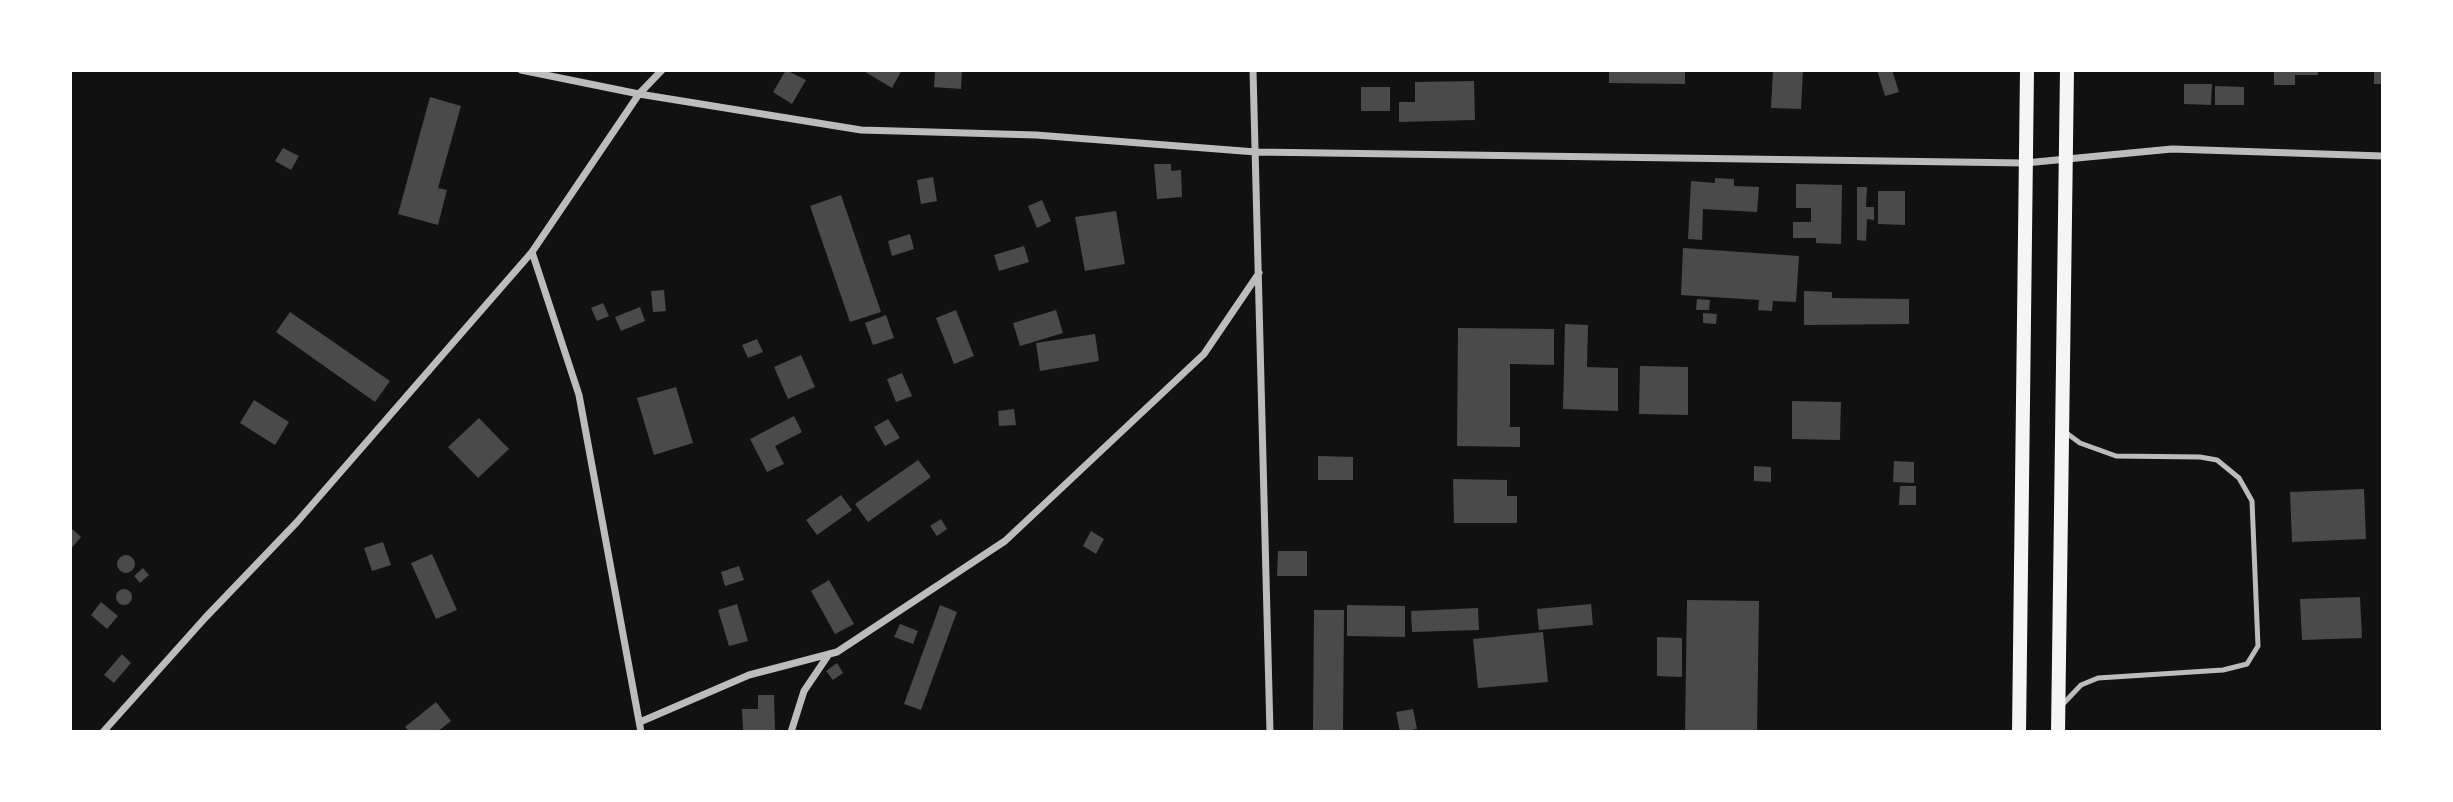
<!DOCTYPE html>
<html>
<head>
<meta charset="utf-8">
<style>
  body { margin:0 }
  #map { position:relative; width:2453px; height:802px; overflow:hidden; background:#111; font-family:"Fira Sans Condensed",sans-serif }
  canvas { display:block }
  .frame { position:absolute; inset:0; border:72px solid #fff; pointer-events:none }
</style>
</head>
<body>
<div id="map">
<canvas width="2453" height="802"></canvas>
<div class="frame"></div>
</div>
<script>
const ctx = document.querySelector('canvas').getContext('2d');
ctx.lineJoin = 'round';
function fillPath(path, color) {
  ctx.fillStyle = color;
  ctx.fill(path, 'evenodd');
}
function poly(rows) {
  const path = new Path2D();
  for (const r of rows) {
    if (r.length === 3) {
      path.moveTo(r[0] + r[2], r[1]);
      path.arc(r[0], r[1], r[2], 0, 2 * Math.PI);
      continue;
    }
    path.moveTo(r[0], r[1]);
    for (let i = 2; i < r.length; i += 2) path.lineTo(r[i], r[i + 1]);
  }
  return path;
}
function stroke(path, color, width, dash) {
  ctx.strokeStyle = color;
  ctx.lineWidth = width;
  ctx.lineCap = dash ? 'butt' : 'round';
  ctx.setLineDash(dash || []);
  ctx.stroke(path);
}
fillPath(poly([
  [786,70,806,80,792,104,773,92],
  [862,70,902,70,892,88],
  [935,70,962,70,961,89,934,87],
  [1609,70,1685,70,1685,84,1609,83],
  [1773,70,1803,70,1801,109,1771,108],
  [1877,70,1892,70,1899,92,1885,96],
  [2274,70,2318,70,2318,75,2295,75,2295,85,2274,85],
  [2374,70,2383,70,2383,84,2374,84],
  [1474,81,1475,120,1399,122,1399,102,1415,102,1415,82],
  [2184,84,2212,84,2211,105,2184,104],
  [2215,86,2244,87,2244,105,2215,105],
  [1361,87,1390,87,1390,111,1361,111],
  [430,97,461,106,438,188,447,190,438,225,398,214],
  [283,148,299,156,291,170,275,161],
  [1154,164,1171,164,1171,171,1181,170,1182,197,1157,199],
  [933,177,937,201,921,204,917,180],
  [1715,178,1734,179,1734,186,1759,187,1757,212,1703,209,1702,240,1688,239,1691,181,1715,183],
  [1796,184,1842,185,1841,244,1816,243,1816,238,1793,238,1793,222,1811,222,1811,208,1796,208],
  [1857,187,1867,187,1866,207,1874,207,1874,220,1867,219,1866,241,1857,240],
  [1878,191,1905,191,1905,225,1878,224],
  [841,195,881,312,850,322,810,206],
  [1042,200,1051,221,1037,228,1028,206],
  [1116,211,1125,264,1085,271,1075,217],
  [910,234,914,249,892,256,888,241],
  [1024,246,1029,262,999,271,994,255],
  [1683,248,1799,256,1796,302,1773,301,1772,311,1758,310,1759,300,1681,295],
  [664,290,666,311,653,312,651,291],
  [1804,291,1832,292,1832,298,1909,299,1909,324,1804,325],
  [1697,299,1710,300,1709,310,1696,310],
  [603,303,609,316,597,321,591,308],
  [640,307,645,321,621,331,615,317],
  [956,310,974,356,954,364,936,318],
  [1056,310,1063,333,1020,346,1013,323],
  [290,312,390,381,375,402,276,332],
  [1703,313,1717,314,1716,324,1703,323],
  [886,315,894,338,873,345,865,323],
  [1565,324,1588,325,1587,367,1618,368,1618,411,1563,409],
  [1458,328,1554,329,1554,365,1510,364,1510,427,1520,427,1520,447,1457,446],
  [1095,334,1099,361,1040,371,1036,343],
  [757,339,763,352,748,358,742,345],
  [801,355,815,387,788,399,774,367],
  [1640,366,1688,367,1688,415,1639,414],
  [902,373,912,396,896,402,887,379],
  [676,387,693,443,654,455,637,398],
  [254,400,289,422,275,445,240,423],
  [1792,401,1841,402,1840,440,1792,439],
  [1014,409,1016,425,999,426,998,411],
  [794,416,802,432,775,446,784,464,767,472,750,439],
  [479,418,509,449,478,478,448,447],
  [888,419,900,438,885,446,874,427],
  [1318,456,1353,457,1353,480,1318,480],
  [918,460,931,477,868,522,855,504],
  [1894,461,1914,462,1914,483,1893,482],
  [1754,466,1771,467,1771,482,1754,481],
  [1453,479,1507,480,1507,496,1517,496,1517,523,1454,523],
  [1900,486,1916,486,1916,505,1899,505],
  [2364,489,2366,539,2292,542,2290,492],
  [841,495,852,510,817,535,806,520],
  [941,519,947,529,937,536,930,526],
  [70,527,81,537,70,550],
  [1091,531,1104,539,1096,554,1083,546],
  [383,542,391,565,372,571,364,548],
  [1278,551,1307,551,1307,576,1277,576],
  [432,554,457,610,436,619,411,563],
  [126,564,9],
  [739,566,744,580,725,586,721,572],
  [143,568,149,575,140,583,134,576],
  [829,580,854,624,835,634,811,591],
  [124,597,8],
  [2360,597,2362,638,2302,640,2300,599],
  [1687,600,1759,601,1757,732,1685,732],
  [101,602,118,616,107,629,91,615],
  [737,604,748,641,729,646,718,610],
  [1591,604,1593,625,1539,630,1537,609],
  [940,605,957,612,921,710,904,704],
  [1347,605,1405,606,1405,637,1347,636],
  [1478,608,1479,630,1412,632,1411,611],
  [1314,610,1344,610,1343,732,1313,732],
  [900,624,918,631,913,644,894,637],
  [1543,632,1548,682,1478,688,1473,639],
  [1657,637,1682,638,1682,677,1657,676],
  [122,654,131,663,114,683,104,675],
  [837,663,843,673,833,680,826,671],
  [758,695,774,695,775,732,743,732,742,709,758,709],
  [436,702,451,721,437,732,409,732,405,727],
  [1413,709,1417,729,1400,732,1396,712]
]), '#4a4a4a');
stroke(poly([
  [2063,704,2081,685,2098,678,2223,670,2247,664,2258,646,2252,501,2239,478,2217,460,2200,457,2116,456,2080,443,2065,432]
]), '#bcbcbc', 5);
stroke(poly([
  [521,70,639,94,861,130,1036,135,1256,152,2025,163,2172,149,2383,156],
  [1253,70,1270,732],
  [532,252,579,395,641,732],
  [640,722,749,675,837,652,1005,541,1204,354,1259,273],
  [103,732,205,618,297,522,532,252,639,94,662,70],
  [791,732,804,691,829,654]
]), '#bcbcbc', 7);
stroke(poly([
  [2019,732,2027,70],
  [2058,732,2067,70]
]), '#f5f5f5', 14);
</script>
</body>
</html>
